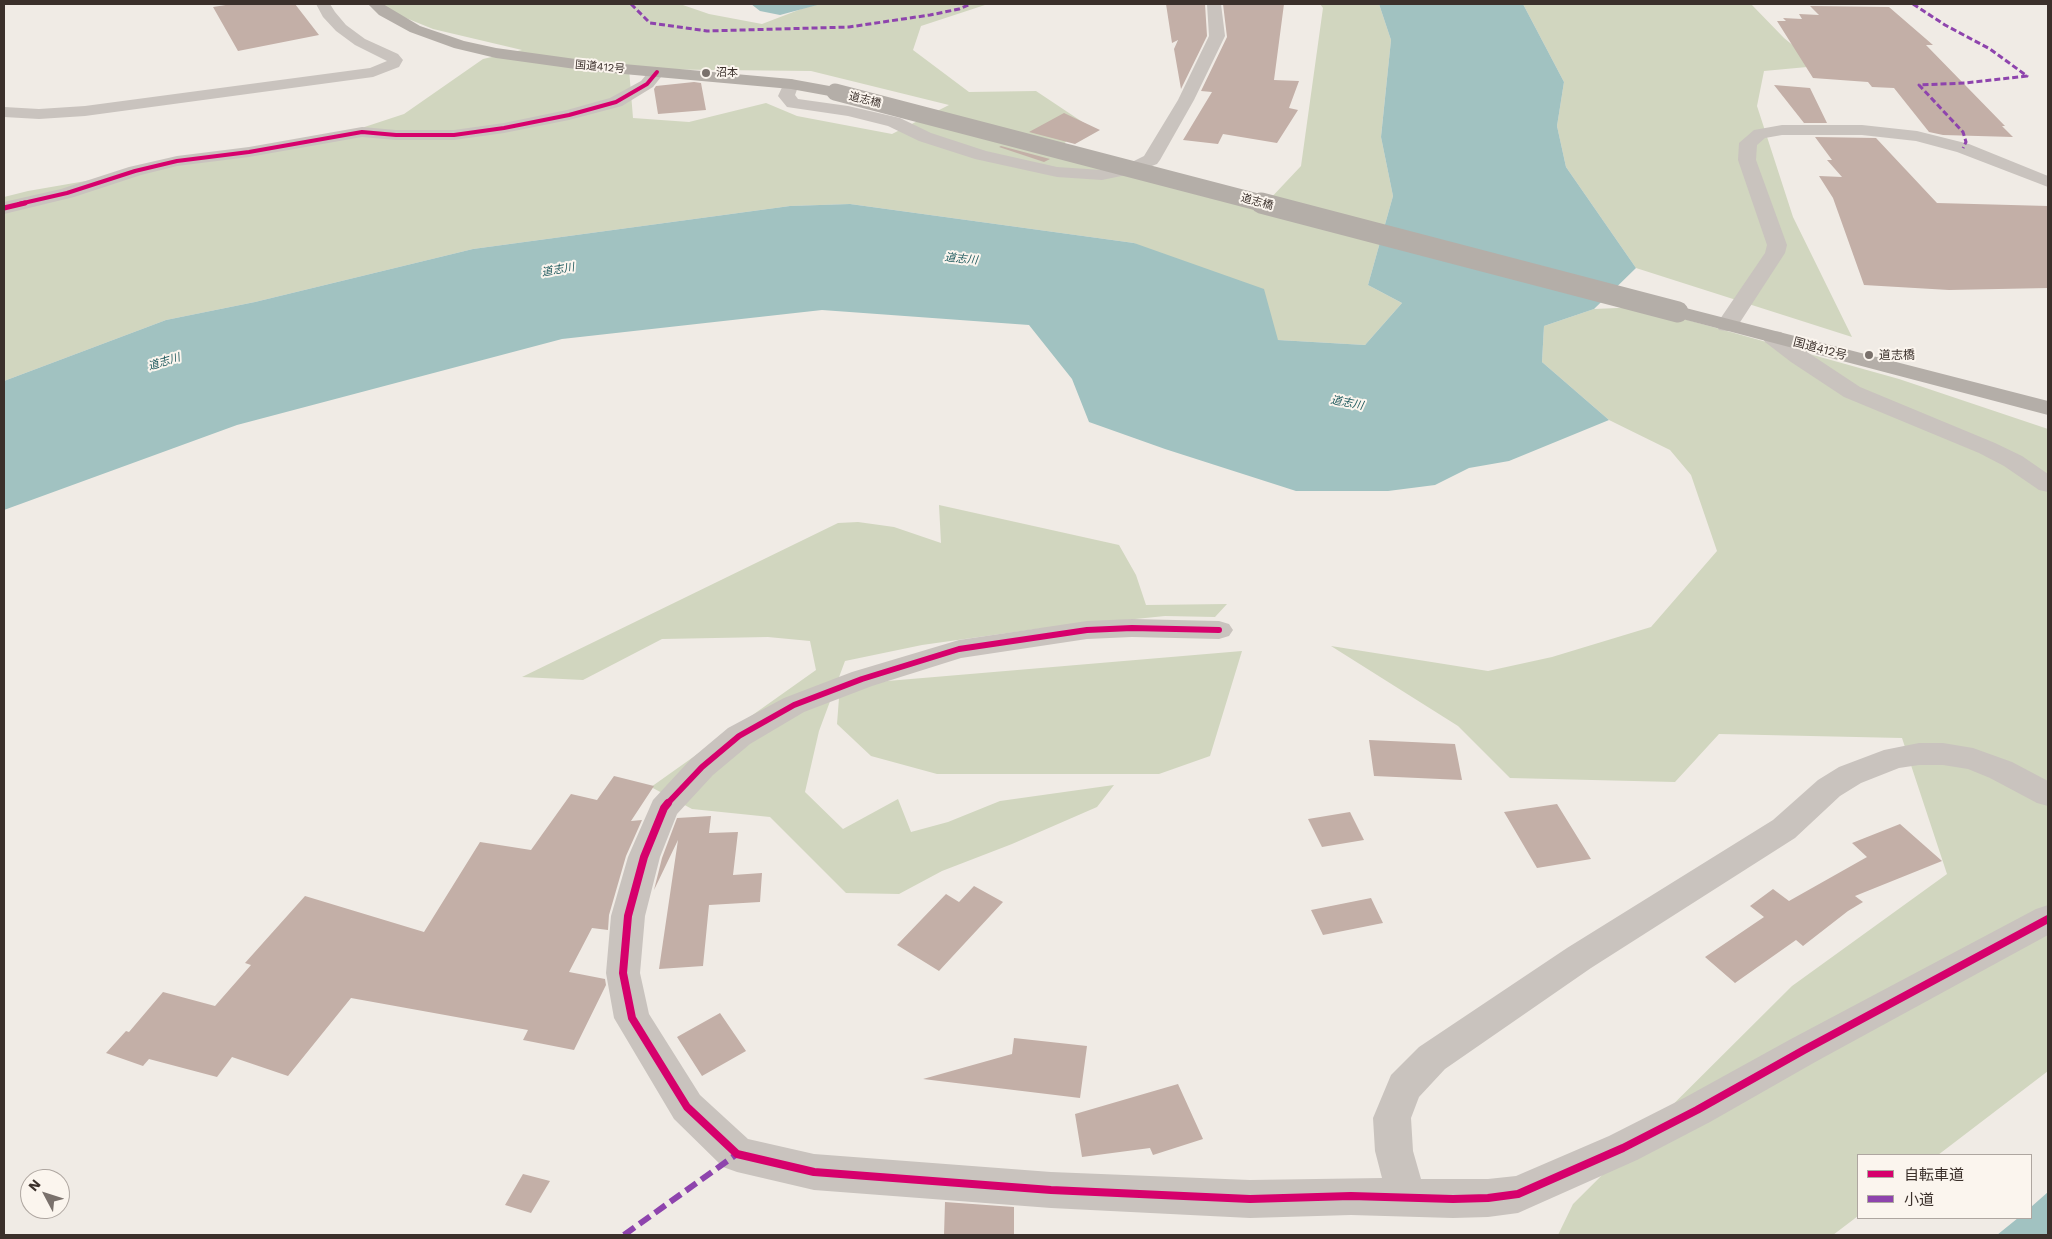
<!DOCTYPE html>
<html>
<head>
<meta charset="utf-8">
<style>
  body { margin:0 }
  #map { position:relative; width:2052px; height:1239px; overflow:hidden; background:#f0ebe5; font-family:"Work Sans","Noto Sans JP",sans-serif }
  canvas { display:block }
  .frame { position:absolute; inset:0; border:5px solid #3b302b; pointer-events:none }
  .legend { position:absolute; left:1857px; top:1154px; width:175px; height:65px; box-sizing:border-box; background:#fbf5ee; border:1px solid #aea6a0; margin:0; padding:6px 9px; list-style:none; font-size:15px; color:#3b302b }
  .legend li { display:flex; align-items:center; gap:10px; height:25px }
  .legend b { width:25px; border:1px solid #aea6a0 }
  .north { position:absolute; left:20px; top:1169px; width:50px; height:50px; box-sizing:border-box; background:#fbf5ee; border:1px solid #aea6a0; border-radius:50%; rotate:310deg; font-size:14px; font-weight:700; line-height:20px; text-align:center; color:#3b302b }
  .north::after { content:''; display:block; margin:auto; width:18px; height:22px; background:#7a716c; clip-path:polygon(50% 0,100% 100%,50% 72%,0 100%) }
</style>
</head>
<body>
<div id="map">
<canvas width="2052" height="1239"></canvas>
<div class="frame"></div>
<ul class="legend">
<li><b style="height:6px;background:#d6006c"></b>自転車道</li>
<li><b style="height:6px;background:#8e44ad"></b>小道</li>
</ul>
<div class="north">N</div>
</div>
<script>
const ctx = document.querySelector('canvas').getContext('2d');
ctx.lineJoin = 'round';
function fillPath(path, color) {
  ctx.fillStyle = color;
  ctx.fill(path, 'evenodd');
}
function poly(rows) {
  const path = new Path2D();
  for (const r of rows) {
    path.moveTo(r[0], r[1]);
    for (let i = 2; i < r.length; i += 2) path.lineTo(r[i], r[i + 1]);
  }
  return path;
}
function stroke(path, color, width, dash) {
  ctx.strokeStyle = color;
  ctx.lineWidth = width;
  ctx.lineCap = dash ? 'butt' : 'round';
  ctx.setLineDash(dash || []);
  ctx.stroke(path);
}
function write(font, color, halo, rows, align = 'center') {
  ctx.font = font + ' "Work Sans","Noto Sans JP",sans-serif';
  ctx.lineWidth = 4;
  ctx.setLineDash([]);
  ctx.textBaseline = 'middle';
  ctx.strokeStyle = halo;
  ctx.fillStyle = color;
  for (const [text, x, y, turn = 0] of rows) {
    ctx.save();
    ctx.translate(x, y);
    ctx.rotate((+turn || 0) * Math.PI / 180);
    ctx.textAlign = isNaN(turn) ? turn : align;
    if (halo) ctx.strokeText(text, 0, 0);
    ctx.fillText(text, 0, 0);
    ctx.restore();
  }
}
fillPath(poly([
  [380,4,680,4,709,14,762,24,809,6,821,4,988,4,921,26,913,50,969,92,1036,91,1087,125,1052,153,1268,201,1301,166,1323,8,1320,4,1379,4,1391,40,1381,137,1393,196,1368,285,1402,303,1365,345,1278,340,1134,243,850,204,790,206,473,249,255,302,166,320,4,381,4,197,28,191,328,139,404,114,483,59,522,50,433,29,396,14],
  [629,69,811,71,949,105,892,134,797,116,766,103,689,122,633,118],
  [1523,4,1751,4,1784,38,1818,66,1764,71,1757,106,1793,217,1852,337,1636,268,1566,167,1557,126,1564,82],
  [1641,307,1899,379,2048,429,2048,1071,1938,1155,1858,1155,1858,1216,1833,1235,1558,1235,1573,1204,1792,986,1947,874,1902,738,1719,734,1675,782,1510,778,1458,726,1331,646,1488,671,1552,657,1651,627,1717,551,1691,475,1670,450,1609,420,1542,362,1544,326,1594,309],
  [939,505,1119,545,1136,575,1146,605,1227,604,1215,617,1165,616,1036,629,922,645,845,661,819,731,805,792,843,829,898,799,911,832,948,822,1000,801,1114,785,1097,807,1012,844,942,871,899,894,846,893,770,817,692,809,651,787,816,670,810,641,768,637,662,639,583,680,522,677,838,523,858,522,894,527,941,543],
  [1242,651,1210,756,1159,774,937,774,871,756,837,724,840,685]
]), '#d1d6bf');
fillPath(poly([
  [751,4,821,4,780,15,760,11],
  [1379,4,1523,4,1564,82,1557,126,1566,167,1636,268,1594,309,1544,326,1542,362,1609,420,1509,461,1469,468,1435,485,1388,491,1296,491,1165,449,1089,422,1072,379,1029,325,822,310,562,339,237,425,4,510,4,381,166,320,255,302,473,249,790,206,850,204,1134,243,1264,289,1278,340,1365,345,1402,303,1368,285,1393,196,1381,137,1391,40],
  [2048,1192,2048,1235,1997,1235,2018,1218,2031,1218,2031,1207]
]), '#a1c2c1');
fillPath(poly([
  [232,4,295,4,319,35,238,51,213,7],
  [1166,4,1205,4,1207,36,1181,89,1174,49,1178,40,1172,43],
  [1223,4,1284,4,1274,80,1299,81,1289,108,1298,110,1277,143,1223,134,1218,144,1183,140,1212,92,1201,91,1227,37],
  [1810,6,1889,7,1933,45,1926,45,2005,126,2002,126,2013,137,1943,135,1929,132,1894,88,1872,87,1868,82,1813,78,1777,21,1786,21,1783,18,1802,19,1799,14,1819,15],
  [694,82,701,83,706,110,658,114,654,89,656,86],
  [1774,85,1810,88,1827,123,1804,123],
  [1064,113,1100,130,1075,144,1029,132],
  [1815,137,1876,138,1937,203,2048,206,2048,288,1949,290,1864,285,1833,198,1819,176,1842,177,1827,160,1832,160],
  [1001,146,1050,159,1044,162,999,147],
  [1369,740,1455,744,1462,780,1374,776],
  [614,776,654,786,631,821,642,820,626,856,609,915,608,930,592,928,569,972,605,979,606,985,574,1050,523,1040,528,1030,351,998,288,1076,232,1057,217,1077,149,1059,143,1066,106,1053,126,1031,129,1032,163,992,215,1006,251,965,245,963,305,896,424,932,480,842,531,850,571,794,597,800],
  [1557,804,1591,859,1537,868,1504,812],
  [1350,812,1364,840,1322,847,1308,819],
  [711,816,709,833,738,832,733,875,762,873,760,902,709,905,703,966,659,969,678,840,654,890,662,858,677,818],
  [1900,824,1942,861,1855,896,1863,902,1848,911,1803,946,1796,940,1735,983,1705,957,1764,917,1750,906,1773,889,1789,901,1867,857,1852,843],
  [974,886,1003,902,939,971,897,945,946,894,959,902],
  [1371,898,1383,923,1323,935,1311,910],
  [720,1013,746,1051,702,1076,677,1037],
  [1014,1038,1087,1046,1080,1098,923,1079,1012,1054],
  [1178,1084,1203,1139,1153,1155,1150,1148,1082,1157,1075,1114],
  [523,1174,550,1181,531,1213,505,1205],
  [945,1202,1014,1207,1014,1235,944,1235]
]), '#c3afa7');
fillPath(poly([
  [316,4,330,4,335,12,346,25,365,39,398,54,403,60,399,67,373,77,85,116,39,119,4,117,4,107,39,109,85,106,370,68,387,61,355,45,336,31,323,17,316,4],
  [1207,4,1221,4,1225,36,1194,100,1160,160,1157,164,1131,174,1102,180,1057,177,975,159,919,141,888,126,848,116,787,107,778,96,785,81,791,79,797,81,799,84,795,95,798,99,848,106,900,118,931,133,986,151,1057,167,1102,170,1126,165,1144,156,1178,100,1209,36,1207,4],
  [657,67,663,69,665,72,653,87,622,106,569,120,504,133,454,140,396,140,362,137,249,157,177,166,141,175,74,197,4,214,4,202,61,189,129,167,177,156,249,147,362,127,396,130,454,130,504,123,567,110,610,98,641,81,651,69,657,67],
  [1782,125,1862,125,1917,131,1969,144,2048,176,2048,187,1957,152,1916,141,1862,135,1782,135,1765,138,1757,145,1756,160,1787,245,1785,253,1735,330,1727,331,1719,330,1716,325,1765,253,1767,245,1738,160,1739,143,1754,130,1782,125],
  [1773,331,1781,332,1807,352,1860,387,1995,443,2022,456,2048,474,2048,492,2039,490,2004,466,1979,453,1844,397,1791,362,1765,342,1762,337,1765,332,1773,331],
  [1132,619,1219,621,1229,624,1233,630,1229,636,1219,639,1132,637,1087,639,961,658,872,686,804,712,750,744,713,775,677,814,660,857,645,916,640,973,649,1014,700,1095,748,1139,814,1154,1051,1172,1250,1180,1382,1178,1375,1151,1373,1118,1391,1075,1419,1047,1567,948,1773,820,1818,780,1839,767,1884,750,1919,743,1943,743,1973,748,2012,762,2048,781,2048,806,2037,803,1990,778,1968,769,1943,765,1919,765,1899,768,1861,783,1840,796,1795,838,1591,968,1445,1069,1419,1097,1411,1118,1413,1151,1421,1179,1488,1179,1516,1176,1609,1136,1684,1098,1791,1039,2036,909,2048,905,2048,935,1817,1061,1710,1122,1637,1160,1518,1213,1488,1217,1453,1218,1351,1215,1250,1218,1051,1208,814,1190,737,1172,723,1167,674,1119,614,1018,606,973,611,916,628,857,653,800,691,759,728,728,784,698,852,672,959,640,1087,621,1132,619]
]), '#c9c3be');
fillPath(poly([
  [368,4,383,4,420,26,464,41,496,48,590,61,791,79,835,87,841,88,843,92,841,96,835,97,791,89,590,71,496,58,454,48,410,32,379,15,368,4],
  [1678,306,2048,401,2048,415,1671,316,1667,312,1671,308,1678,306]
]), '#b4aea8');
stroke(poly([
  [835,92,1265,204]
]), '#b4aea8', 17);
stroke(poly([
  [1261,203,1678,312]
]), '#b4aea8', 21);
stroke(poly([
  [631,4,650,23,707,31,849,27,930,15,959,9,971,4],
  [1913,4,1945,25,1990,49,2027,76,1965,83,1919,85,1963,132,1966,142,1963,148]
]), '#8e44ad', 3, [6, 3]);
stroke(poly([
  [624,1235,737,1154]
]), '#8e44ad', 6, [13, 6]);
stroke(poly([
  [19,204,67,193,135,171,177,161,249,152,362,132,396,135,454,135,504,128,569,115,616,102,647,84,657,72]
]), '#d6006c', 4);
stroke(poly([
  [4,208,25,203]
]), '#d6006c', 5);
stroke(poly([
  [667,804,702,767,739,736,794,705,862,679,959,649,1087,630,1132,628,1219,630]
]), '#d6006c', 6);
stroke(poly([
  [668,803,664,808,644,857,628,916,623,973,632,1018,687,1107,737,1154,814,1172,1051,1190,1250,1199,1351,1196,1453,1199,1488,1198,1518,1194,1623,1148,1697,1110,1804,1050,2048,919]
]), '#d6006c', 8);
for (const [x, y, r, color] of [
  [706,73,5,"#7a716c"],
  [1869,355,5,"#7a716c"]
]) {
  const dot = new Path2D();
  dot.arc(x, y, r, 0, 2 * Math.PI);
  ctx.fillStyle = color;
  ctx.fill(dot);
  stroke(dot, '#fbf5ee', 2);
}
write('11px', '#3b302b', '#fbf5ee', [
  ["国道412号",600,67,5],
  ["道志橋",865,100,14],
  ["道志橋",1257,202,15]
]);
write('11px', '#3b302b', '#fbf5ee', [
  ["沼本",716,73]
], 'left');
write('italic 11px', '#1f5a5e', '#fbf5ee', [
  ["道志川",961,259,6],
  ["道志川",558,270,-10],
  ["道志川",164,362,-17],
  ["道志川",1347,403,11]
]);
write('12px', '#3b302b', '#fbf5ee', [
  ["国道412号",1820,349,15]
]);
write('12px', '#3b302b', '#fbf5ee', [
  ["道志橋",1879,355]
], 'left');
</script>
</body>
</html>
